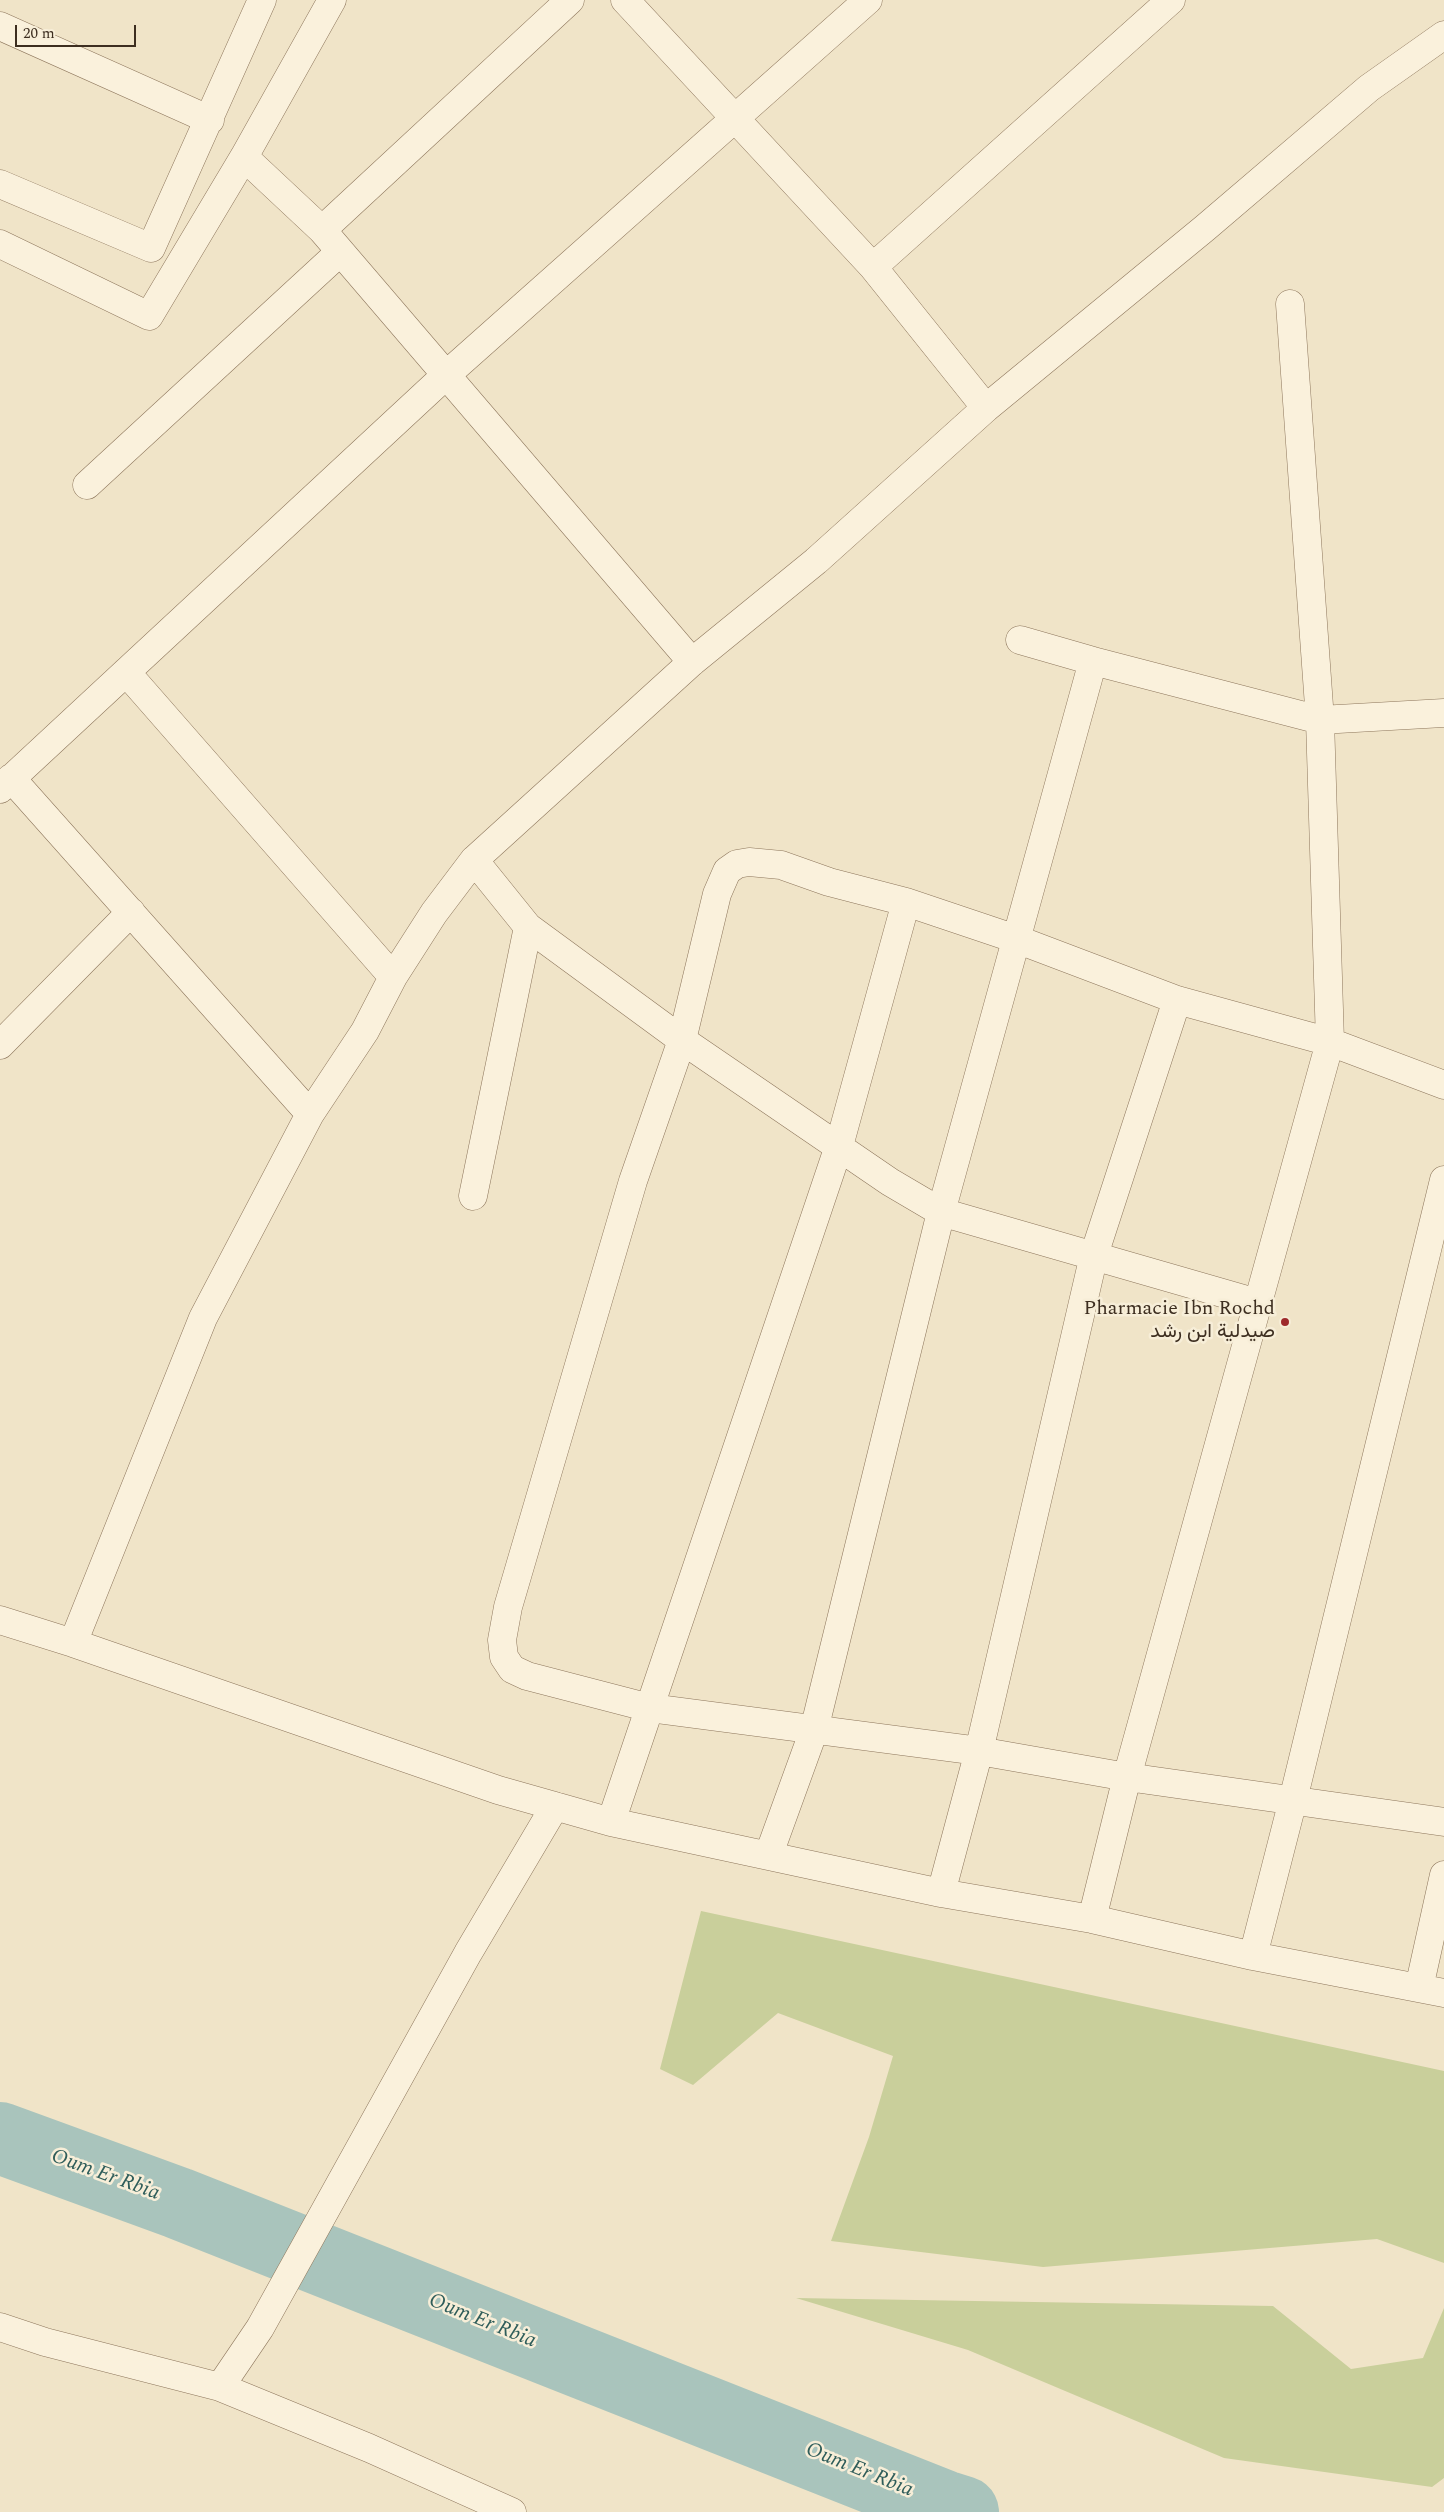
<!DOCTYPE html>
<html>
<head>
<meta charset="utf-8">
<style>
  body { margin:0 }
  #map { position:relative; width:1444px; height:2512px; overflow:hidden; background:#f0e4c8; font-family:Spectral,serif }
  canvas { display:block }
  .scale { position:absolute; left:15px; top:25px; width:121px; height:22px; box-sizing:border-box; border:2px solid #3d2e20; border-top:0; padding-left:6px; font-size:15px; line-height:18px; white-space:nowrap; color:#3d2e20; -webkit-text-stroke:4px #f7eed8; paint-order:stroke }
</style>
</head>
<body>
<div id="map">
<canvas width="1444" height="2512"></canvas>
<div class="scale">20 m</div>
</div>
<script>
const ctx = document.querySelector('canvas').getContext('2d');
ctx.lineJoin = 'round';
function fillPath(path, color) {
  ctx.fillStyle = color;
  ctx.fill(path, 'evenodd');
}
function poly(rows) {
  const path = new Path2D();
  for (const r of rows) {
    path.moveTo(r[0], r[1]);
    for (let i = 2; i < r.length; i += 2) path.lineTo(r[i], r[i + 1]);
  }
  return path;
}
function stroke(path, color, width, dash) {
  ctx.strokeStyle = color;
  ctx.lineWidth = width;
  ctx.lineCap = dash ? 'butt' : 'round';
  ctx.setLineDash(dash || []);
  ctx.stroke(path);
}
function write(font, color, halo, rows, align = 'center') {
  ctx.font = font + ' Spectral,Vazirmatn,serif';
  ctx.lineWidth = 5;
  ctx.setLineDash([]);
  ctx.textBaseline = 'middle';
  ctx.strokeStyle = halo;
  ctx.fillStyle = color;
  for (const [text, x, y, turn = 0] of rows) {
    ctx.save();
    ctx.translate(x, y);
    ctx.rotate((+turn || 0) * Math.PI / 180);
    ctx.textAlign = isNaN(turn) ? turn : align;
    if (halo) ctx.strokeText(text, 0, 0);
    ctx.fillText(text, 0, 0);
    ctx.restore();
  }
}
fillPath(poly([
  [701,1911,1444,2071,1444,2263,1377,2239,1043,2267,831,2241,869,2137,893,2056,778,2013,693,2085,660,2069],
  [796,2298,1273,2306,1351,2369,1423,2358,1444,2308,1444,2478,1432,2487,1224,2458,968,2350]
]), '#c9cf9b');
stroke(poly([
  [0,2138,178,2203,944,2506,963,2512]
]), '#a9c4bc', 72);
const minor = poly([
  [625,0,873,267,986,408],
  [0,26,210,120],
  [244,157,322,230,692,662],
  [0,184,151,248,262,0],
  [322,230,570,0],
  [0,244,149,316,244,157,332,0],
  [873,267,1171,0],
  [87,485,340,252],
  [1020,640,1093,661,1320,720,1444,713],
  [126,672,393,977],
  [11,778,310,1114],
  [0,789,445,376,868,0],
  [474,860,528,927,682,1040,890,1182,941,1212,1257,1303],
  [0,1045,131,912],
  [1444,1085,1330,1042,1177,1000,1016,939,906,902,829,882,781,865,749,862,737,864,727,871,717,894,682,1040,633,1181,508,1607,502,1640,504,1657,512,1669,527,1676,650,1708,979,1751,1127,1777,1444,1822],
  [473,1196,528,927],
  [0,1620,73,1643,498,1790,611,1822,941,1893,1092,1919,1253,1956,1444,1993],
  [73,1643,203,1318,310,1114,365,1031,393,977,434,913,474,860,692,662,816,561,986,408,1205,228,1369,88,1444,35],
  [611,1822,839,1146,906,902],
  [769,1854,814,1730,941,1212,1093,661],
  [941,1893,979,1751,1094,1255,1177,1000],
  [1092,1919,1127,1777,1330,1042,1320,720,1290,304],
  [1253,1956,1293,1800,1444,1180],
  [1419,1988,1444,1875],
  [0,2327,45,2342,220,2387,260,2328,468,1953,555,1806],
  [220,2387,369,2448,512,2512]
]);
stroke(minor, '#8d765c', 29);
stroke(minor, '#faf1dc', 28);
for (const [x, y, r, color] of [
  [1285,1322,5,"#9e2a2b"]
]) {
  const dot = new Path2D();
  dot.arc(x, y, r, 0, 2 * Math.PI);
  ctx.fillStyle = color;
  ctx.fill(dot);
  stroke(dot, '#f7eed8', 2);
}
write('20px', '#3d2e20', '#f7eed8', [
  ["Pharmacie Ibn Rochd",1275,1310],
  ["صيدلية ابن رشد",1275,1333]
], 'right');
write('italic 21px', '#2f5d5a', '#f7eed8', [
  ["Oum Er Rbia",105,2176,20],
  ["Oum Er Rbia",482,2322,22],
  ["Oum Er Rbia",859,2471,22]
]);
</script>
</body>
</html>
